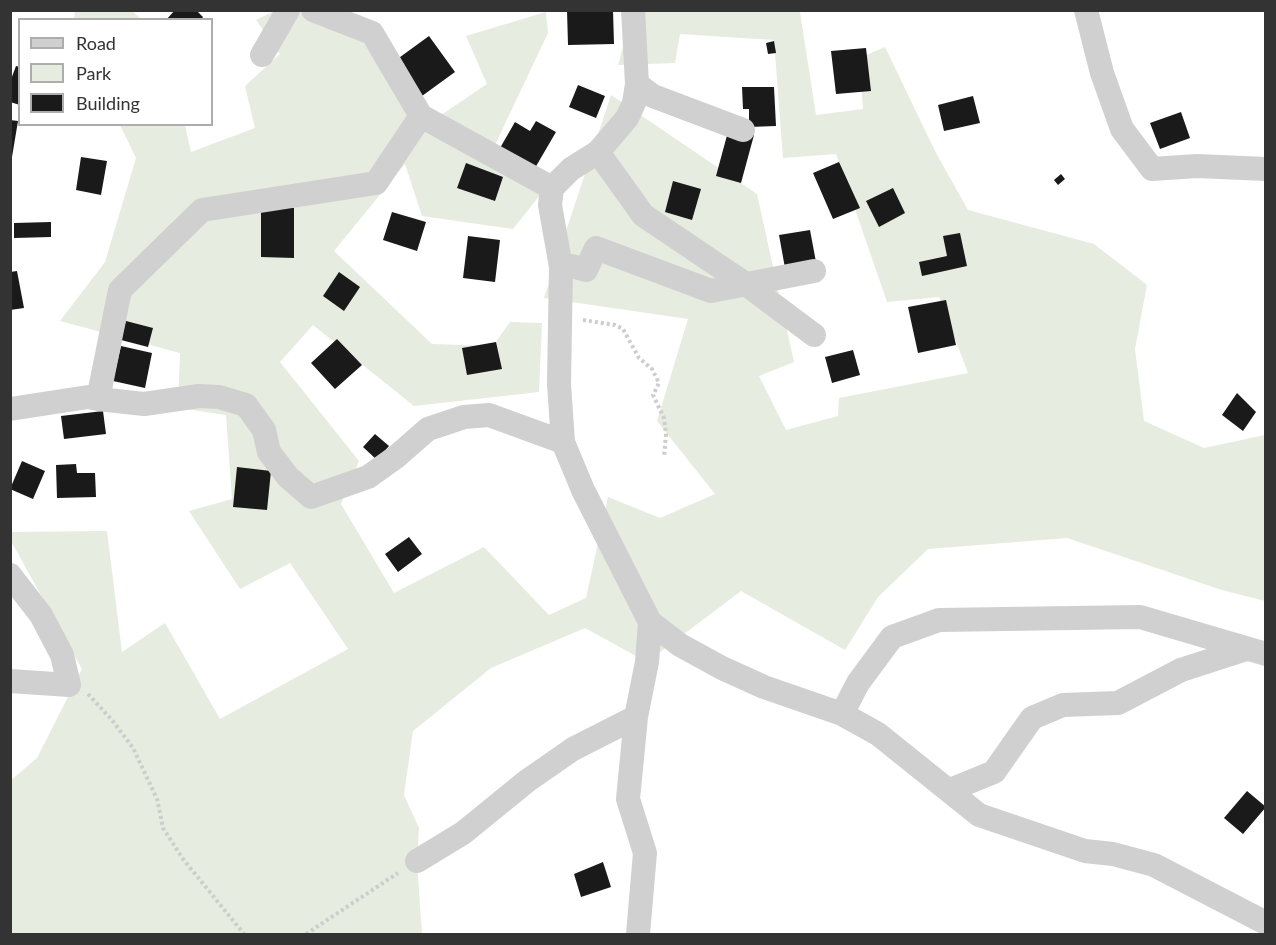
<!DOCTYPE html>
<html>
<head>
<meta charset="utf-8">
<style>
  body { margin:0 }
  #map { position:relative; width:1276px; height:945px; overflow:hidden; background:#fff; font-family:Lato,sans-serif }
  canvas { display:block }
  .frame { position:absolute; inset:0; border:12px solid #333; pointer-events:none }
  .legend { position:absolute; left:18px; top:18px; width:195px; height:108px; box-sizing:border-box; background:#fff; border:2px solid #adadad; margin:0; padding:8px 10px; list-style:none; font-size:18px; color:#333 }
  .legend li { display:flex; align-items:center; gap:12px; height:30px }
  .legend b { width:30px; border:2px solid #adadad }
</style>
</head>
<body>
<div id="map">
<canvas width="1276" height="945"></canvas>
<div class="frame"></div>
<ul class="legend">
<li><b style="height:8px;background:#d0d0d0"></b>Road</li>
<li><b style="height:16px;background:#e6ecdf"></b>Park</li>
<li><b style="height:16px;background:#1a1a1a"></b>Building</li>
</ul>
</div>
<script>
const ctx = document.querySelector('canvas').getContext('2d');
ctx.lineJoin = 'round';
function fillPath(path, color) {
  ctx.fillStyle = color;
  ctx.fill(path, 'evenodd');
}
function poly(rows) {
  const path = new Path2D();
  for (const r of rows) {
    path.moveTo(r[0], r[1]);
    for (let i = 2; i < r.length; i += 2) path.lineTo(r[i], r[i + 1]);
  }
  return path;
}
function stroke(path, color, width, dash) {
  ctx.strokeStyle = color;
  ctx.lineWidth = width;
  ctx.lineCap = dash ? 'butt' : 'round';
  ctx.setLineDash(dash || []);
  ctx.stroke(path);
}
fillPath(poly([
  [789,10,800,12,816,115,863,109,859,58,885,47,936,153,968,210,1094,244,1147,285,1135,349,1144,421,1204,448,1265,435,1265,601,1222,590,1067,538,928,549,878,597,845,650,741,591,647,662,585,628,491,668,413,731,404,795,419,828,417,861,422,934,11,934,10,781,37,758,82,669,11,541,11,532,107,531,122,652,165,623,220,719,348,649,290,563,240,589,189,511,232,499,226,415,178,408,180,353,60,321,105,262,136,158,120,125,185,125,191,152,255,128,245,86,280,54,256,20,274,11,296,11,356,31,419,130,487,84,466,36,546,12,548,33,486,164,544,190,513,229,422,216,405,164,334,251,432,344,493,346,510,322,542,323,539,392,414,406,313,325,280,362,359,461,341,504,394,593,484,547,549,615,586,598,608,497,660,518,715,494,657,421,688,319,544,298,611,95,757,194,794,362,759,376,786,430,838,416,839,398,968,373,939,297,887,302,836,154,783,158,774,40,680,34,675,63,618,65,633,11],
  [75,11,132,11,141,19,74,19]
]), '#e6ecdf');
fillPath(poly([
  [175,10,196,10,203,17,201,20,166,20],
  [567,10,613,10,614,44,568,45],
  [429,36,455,72,422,96,396,60],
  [774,41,776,53,768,54,766,43],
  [866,48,871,91,836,94,831,51],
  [16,66,20,67,20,105,10,102,10,82],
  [578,85,605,96,596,118,569,107],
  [742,87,774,87,776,126,749,127,749,109,743,109],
  [973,96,980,123,944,131,938,105],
  [1181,112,1190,138,1160,149,1150,123],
  [10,120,18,121,12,157,10,157],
  [536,121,556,132,535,168,500,148,515,122,530,131],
  [729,128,754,135,741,183,716,176],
  [81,157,107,161,101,195,76,190],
  [839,162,860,208,833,219,813,173],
  [466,163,503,177,495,201,457,188],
  [1061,174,1065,179,1058,185,1054,180],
  [673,181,701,189,692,220,665,212],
  [893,188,905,213,879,227,866,201],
  [261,208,294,208,294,258,261,257],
  [392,212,426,222,417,251,383,240],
  [51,222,51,237,14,238,14,223],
  [810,230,816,262,785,268,779,235],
  [960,233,967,266,922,276,919,262,947,256,943,236],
  [468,236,500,240,495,282,463,278],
  [17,271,24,308,10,310,10,272],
  [339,272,360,287,344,311,323,296],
  [946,300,956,345,918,353,908,307],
  [126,321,153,328,148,347,121,340],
  [337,339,362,365,335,389,311,363],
  [496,342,502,369,467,375,462,348],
  [121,346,152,353,145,388,113,381],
  [853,350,860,375,832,383,825,357],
  [1237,393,1256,412,1243,431,1222,415],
  [103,411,106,434,64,439,61,416],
  [375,434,389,446,377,460,363,447],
  [22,461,45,471,33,499,10,489],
  [76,464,77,473,95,473,96,497,57,498,56,465],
  [237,467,271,471,267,510,233,507],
  [409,537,422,554,398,572,385,554],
  [1247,791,1266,807,1243,834,1224,818],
  [603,862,611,887,581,897,574,874]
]), '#1a1a1a');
stroke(poly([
  [583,320,615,325,623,329,639,358,652,369,659,383,653,395,664,418,666,434,664,457],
  [88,694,112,720,133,748,157,799,163,828,183,859,244,934],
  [306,934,398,873]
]), '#cdcdcd', 4, [3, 3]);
stroke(poly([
  [313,10,372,33,421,116,552,188],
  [633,10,637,84,634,103,627,118,598,152,571,169,552,188,550,205,561,267,559,384,563,442,583,490,650,622,680,645,722,668,764,687,842,714,878,734,979,815,1085,851,1113,854,1154,865,1266,923],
  [1086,10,1102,73,1122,129,1152,169,1197,166,1266,169],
  [262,55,288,10],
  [637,84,653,96,743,130],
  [598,152,643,215,747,285,814,335],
  [561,267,572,266,586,270,596,248,711,291,814,271],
  [98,399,144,404,199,396,219,397,246,405,264,430,269,452,288,477,311,497,368,477,396,457,428,429,464,417,489,415,563,442],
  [10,409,88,397,98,399,120,290,202,210,376,183,421,116],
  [10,575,41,615,62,655,69,685,10,681],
  [842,714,858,683,892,637,939,620,1140,617,1266,654],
  [950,790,994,772,1032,718,1063,705,1118,703,1181,670,1246,649],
  [417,861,463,833,527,781,573,749,636,717],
  [638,934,645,853,628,799,636,717,647,662,650,622]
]), '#d0d0d0', 24);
</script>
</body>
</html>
